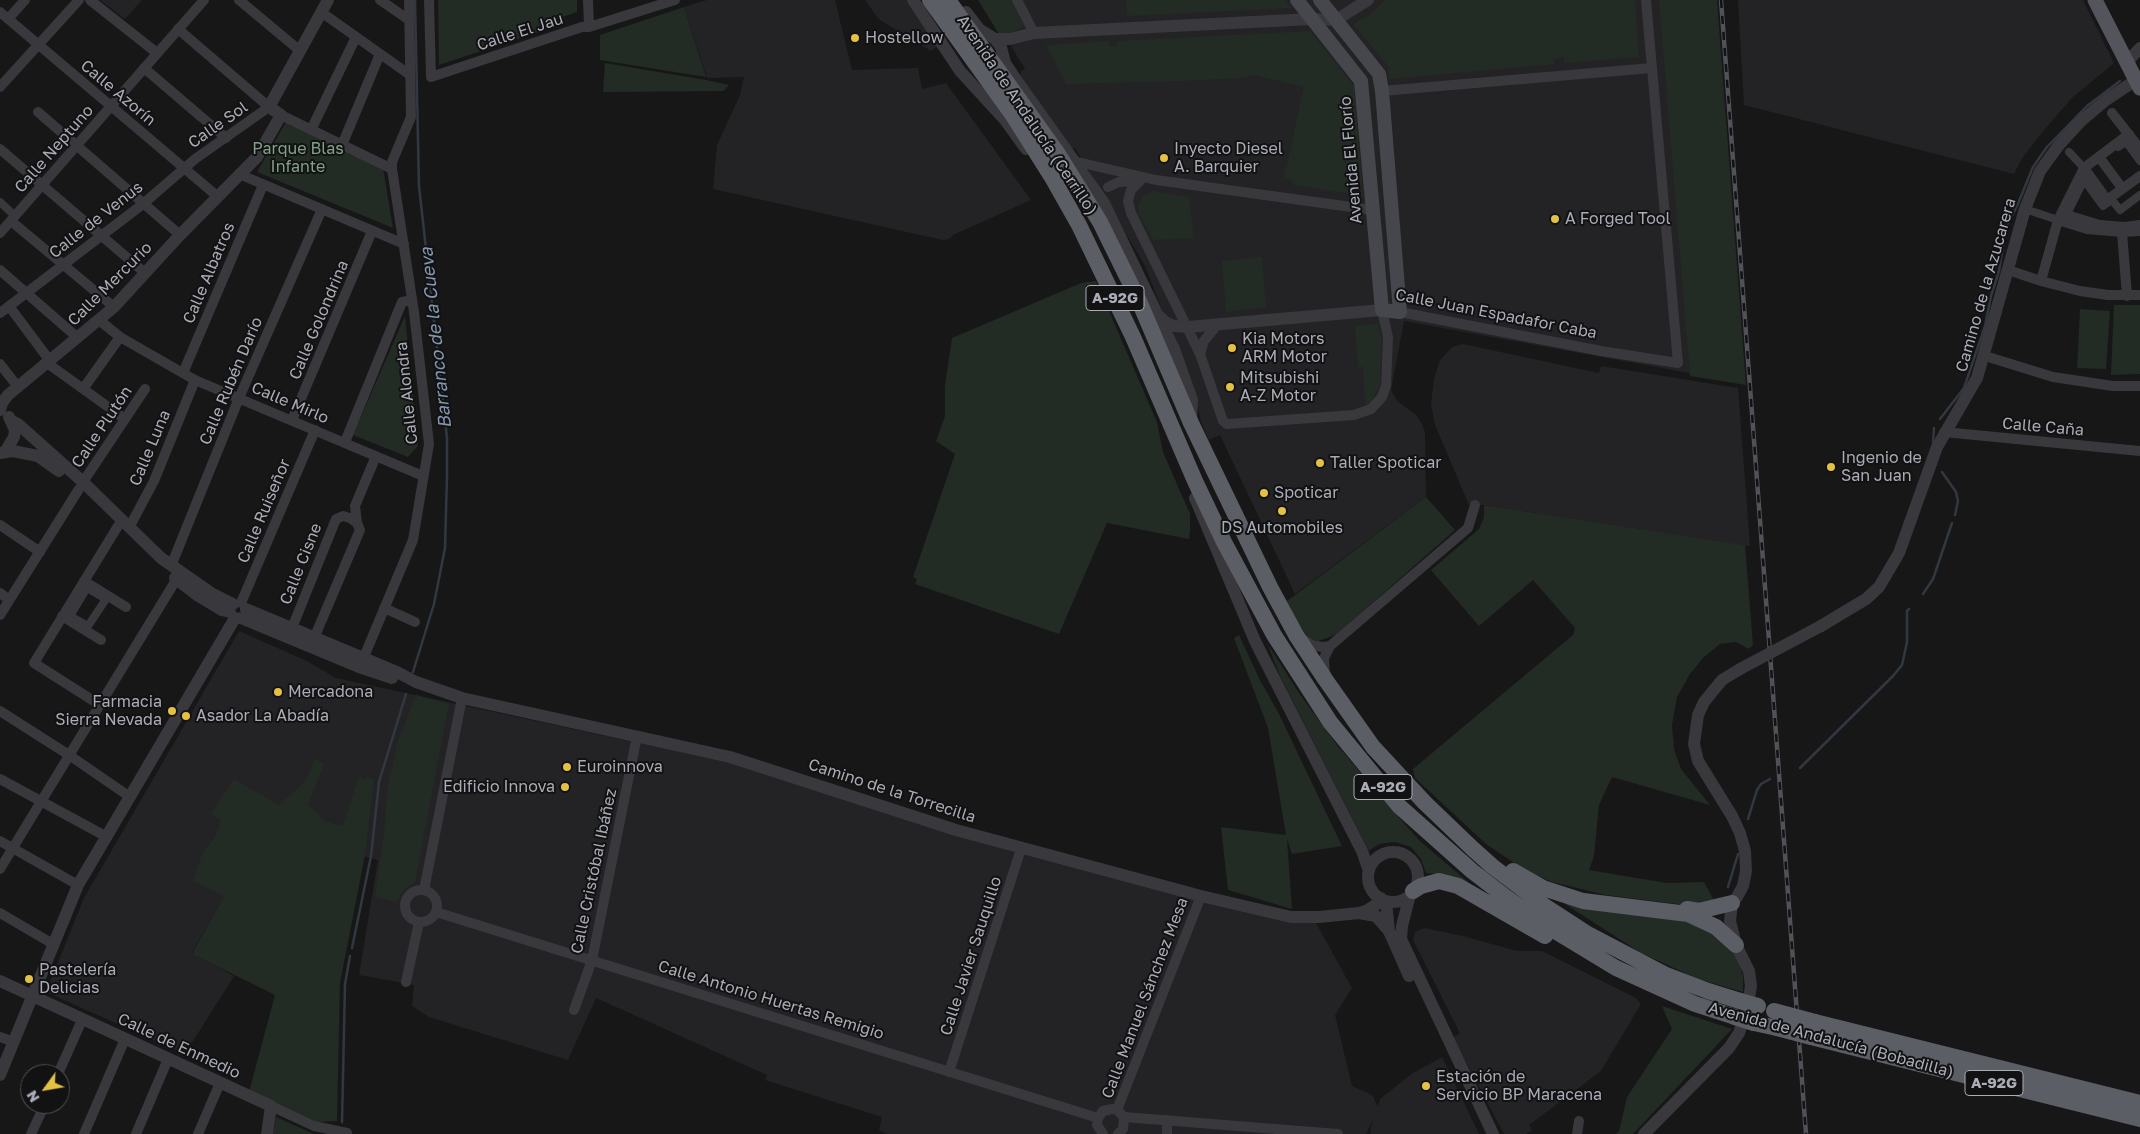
<!DOCTYPE html>
<html>
<head>
<meta charset="utf-8">
<style>
  body { margin:0 }
  #map { position:relative; width:2140px; height:1134px; overflow:hidden; background:#171718; font-family:"Golos Text",sans-serif }
  canvas { display:block }
  .north { position:absolute; left:20px; top:1064px; width:50px; height:50px; box-sizing:border-box; background:#121213; border:1px solid #4f5055; border-radius:50%; rotate:238deg; font-size:14px; font-weight:700; line-height:20px; text-align:center; color:#aaacb7 }
  .north::after { content:''; display:block; margin:auto; width:18px; height:22px; background:#e4c143; clip-path:polygon(50% 0,100% 100%,50% 72%,0 100%) }
</style>
</head>
<body>
<div id="map">
<canvas width="2140" height="1134"></canvas>
<div class="north">N</div>
</div>
<script>
const ctx = document.querySelector('canvas').getContext('2d');
ctx.lineJoin = 'round';
function fillPath(path, color) {
  ctx.fillStyle = color;
  ctx.fill(path, 'evenodd');
}
function poly(rows) {
  const path = new Path2D();
  for (const r of rows) {
    if (r.length === 3) {
      path.moveTo(r[0] + r[2], r[1]);
      path.arc(r[0], r[1], r[2], 0, 2 * Math.PI);
      continue;
    }
    path.moveTo(r[0], r[1]);
    for (let i = 2; i < r.length; i += 2) path.lineTo(r[i], r[i + 1]);
  }
  return path;
}
function stroke(path, color, width, dash) {
  ctx.strokeStyle = color;
  ctx.lineWidth = width;
  ctx.lineCap = dash ? 'butt' : 'round';
  ctx.setLineDash(dash || []);
  ctx.stroke(path);
}
function write(font, color, halo, rows, align = 'center') {
  ctx.font = font + ' "Golos Text",sans-serif';
  ctx.lineWidth = 4;
  ctx.setLineDash([]);
  ctx.textBaseline = 'middle';
  ctx.strokeStyle = halo;
  ctx.fillStyle = color;
  for (const [text, x, y, turn = 0] of rows) {
    ctx.save();
    ctx.translate(x, y);
    ctx.rotate((+turn || 0) * Math.PI / 180);
    ctx.textAlign = isNaN(turn) ? turn : align;
    if (halo) ctx.strokeText(text, 0, 0);
    ctx.fillText(text, 0, 0);
    ctx.restore();
  }
}
fillPath(poly([
  [100,0,142,0,125,19],
  [707,0,835,0,852,70,918,68,922,89,946,83,1031,200,953,235,949,239,943,240,713,189,717,145,740,95,744,77,707,78,684,7],
  [865,0,907,0,938,46,931,51,880,20,877,17],
  [983,0,1664,0,1695,374,1404,321,1391,390,1397,401,1415,414,1421,422,1425,432,1426,497,1295,594,1220,435,1209,440,1201,422,1195,395,1145,266,1075,148,1070,149,1020,81,1021,71,1025,69],
  [1738,0,2083,0,2114,63,2072,98,2044,130,2023,157,2014,174,1744,105],
  [1463,344,1599,373,1601,366,1738,388,1750,546,1484,505,1469,505,1435,425,1431,404,1434,379,1440,360,1452,347],
  [239,631,307,661,336,678,624,740,729,760,918,824,1291,921,1316,923,1352,988,1335,1015,1352,1086,1372,1095,1378,1107,1380,1099,1413,1073,1442,1057,1479,1134,1371,1134,1370,1132,1373,1120,1366,1134,887,1134,879,1130,882,1117,765,1080,767,1075,596,998,568,1060,429,1017,412,1006,414,985,359,975,378,860,212,815,222,821,214,838,203,851,224,896,192,953,234,976,185,1054,46,992,84,898],
  [1424,928,1463,936,1517,951,1542,951,1636,998,1641,1004,1601,1071,1529,1125,1532,1130,1526,1134,1504,1134,1457,1045,1453,1037,1460,1033,1413,940,1415,932]
]), '#232325');
fillPath(poly([
  [438,0,577,0,577,12,560,18,562,24,439,65],
  [978,0,1012,0,1024,26,1008,34,999,34],
  [1126,0,1285,0,1292,8,1127,16],
  [1385,0,1635,0,1639,57,1564,63,1564,57,1554,59,1554,64,1389,79,1388,66,1353,24,1370,15],
  [1659,0,1717,0,1746,385,1690,376],
  [684,7,706,77,600,60,600,35],
  [1310,31,1354,86,1363,196,1293,185,1293,181,1284,178,1304,87,1254,75,1239,78,1184,81,1066,84,1046,45,1109,41,1109,46,1117,46,1117,41],
  [605,63,706,80,729,85,724,91,603,92],
  [286,122,383,168,393,228,257,172],
  [1153,191,1189,197,1194,238,1153,240,1139,214,1138,207,1142,197],
  [1262,257,1266,307,1226,312,1222,261],
  [1096,281,1157,422,1163,452,1190,514,1190,531,1189,539,1107,523,1059,634,915,584,917,579,913,577,955,454,936,441,945,416,945,385,952,338,1081,283],
  [2114,305,2140,305,2140,374,2111,375],
  [2080,309,2110,311,2106,369,2077,368],
  [405,316,418,446,408,457,353,435],
  [1378,324,1382,339,1380,386,1372,400,1365,406,1363,367,1358,367,1355,326],
  [1426,497,1455,530,1337,634,1319,641,1309,638,1298,624,1287,601],
  [1484,505,1745,545,1753,645,1749,649,1736,642,1720,644,1704,657,1690,674,1677,697,1672,725,1674,749,1681,769,1710,805,1612,777,1599,805,1594,856,1589,870,1667,883,1704,882,1715,902,1686,905,1606,895,1552,882,1523,869,1486,844,1415,778,1413,769,1573,635,1575,628,1533,580,1479,626,1431,570,1479,529,1484,517],
  [1239,635,1260,680,1279,714,1342,846,1292,854,1287,839,1292,909,1228,890,1221,827,1286,835,1268,728,1234,638],
  [1267,643,1299,693,1337,745,1401,820,1420,841,1482,894,1446,876,1426,873,1421,859,1411,847,1395,842,1379,844,1369,851,1281,678],
  [416,695,449,704,415,882,405,889,396,902,375,897,384,835,387,791,397,744],
  [315,759,324,764,308,804,324,821,343,826,359,777,365,780,367,776,374,780,365,855,340,983,337,1121,317,1122,249,1092,275,995,192,954,224,896,193,881,203,851,214,838,221,821,211,814,234,779,279,805,306,781],
  [1562,902,1687,922,1712,932,1729,945,1739,961,1743,976,1743,992,1698,979,1641,953],
  [1662,1006,1732,1029,1633,1134,1616,1134,1619,1131,1627,1097,1672,1029],
  [276,1117,314,1134,273,1134]
]), '#232b25');
stroke(poly([
  [1940,419,1964,388,1985,326,1991,296,1999,271,2006,227,2017,206,2033,167,2047,147,2087,106,2120,81],
  [1933,443,1934,428],
  [1942,472,1956,492,1958,501,1955,515],
  [1923,594,1933,579,1952,523],
  [413,672,434,604,445,548,447,475,447,438,419,186,415,0],
  [1800,768,1893,676,1902,665,1907,642,1907,611,1909,609],
  [1748,819,1757,790,1761,784,1770,779],
  [1728,887,1738,854],
  [352,948,371,856,379,782,406,694],
  [342,1122,345,984,350,956]
]), '#313840', 2.5);
stroke(poly([
  [2118,147,2126,142,2140,161],
  [2069,152,2084,168],
  [2140,195,2120,210,2112,200,2103,206,2084,180,2067,214,2100,224,2124,226,2140,224],
  [0,202,15,216],
  [2025,209,2058,220],
  [87,588,106,599,88,626,70,616,87,588]
]), '#38383d', 8);
stroke(poly([
  [90,0,157,53],
  [239,0,299,50],
  [380,0,409,20],
  [429,0,431,77,582,27,589,27,675,0],
  [588,0,589,27],
  [1017,0,1034,33],
  [0,12,217,196],
  [321,12,410,75],
  [8,19,25,0],
  [144,68,226,138],
  [0,87,79,0],
  [1382,91,1652,68],
  [38,112,180,235],
  [2112,113,2140,149],
  [281,115,392,169],
  [311,130,356,37],
  [342,145,380,54],
  [0,149,145,273],
  [2099,157,2122,188],
  [1073,161,1156,180,1373,210],
  [2084,168,2107,200,2140,176],
  [239,174,404,244],
  [1140,181,1131,190,1128,201,1131,213,1200,354,1223,421,1227,424,1354,415,1371,409,1382,397,1386,386,1388,337,1382,310],
  [1108,187,1119,182,1140,181],
  [2058,220,2087,229,2122,232,2140,231],
  [11,221,114,307],
  [2122,232,2127,296],
  [0,233,204,0],
  [0,270,78,338],
  [2008,270,2041,281,2080,291,2108,295,2140,295],
  [2041,281,2058,220,2084,168,2129,134],
  [9,306,50,361],
  [1400,312,1601,351,1678,363,1646,0],
  [0,313,143,204,195,159,269,107,178,29],
  [99,320,120,337,195,380,423,476],
  [1200,354,1204,341,1217,325],
  [1985,356,2053,377,2113,386,2140,386],
  [47,363,125,419],
  [0,364,18,387],
  [183,373,263,185],
  [83,389,120,337],
  [292,420,372,231],
  [1944,432,2140,451],
  [345,442,402,302,412,300],
  [83,482,145,389],
  [357,523,355,506,376,456],
  [0,525,40,552],
  [130,526,154,481,195,380],
  [171,566,239,398,322,209],
  [84,581,126,607],
  [0,593,9,600],
  [241,603,315,430],
  [384,608,415,622],
  [0,615,79,489],
  [62,616,101,640],
  [292,628,336,519,343,516,350,518,357,523,360,530,312,643],
  [1301,638,1312,645,1322,647,1330,646],
  [361,664,413,540,429,444,414,312,392,169,392,162,411,117,409,0],
  [1325,676,1324,658,1330,646,1468,528,1475,505],
  [100,705,34,663,118,526],
  [0,711,69,755,130,797],
  [0,779,107,837],
  [0,841,78,885],
  [0,869,176,580],
  [424,890,462,698],
  [421,906,16],
  [436,912,1098,1118],
  [0,913,53,944],
  [406,982,419,922],
  [574,1010,592,960,637,736],
  [0,1037,14,1042],
  [949,1072,1021,849],
  [58,1074,82,1020],
  [271,1106,314,1126,347,1133],
  [1117,1110,1201,896],
  [1124,1117,1338,1134],
  [31,1134,45,1104],
  [84,1134,125,1039],
  [136,1134,168,1059],
  [198,1134,220,1083],
  [1103,1134,1097,1125,1098,1118,1103,1111,1112,1109,1117,1110,1124,1117,1123,1129,1118,1134],
  [1167,1134,1167,1120],
  [1577,1134,1579,1121]
]), '#38383d', 10);
stroke(poly([
  [913,0,960,71,1005,120,1026,149],
  [966,12,979,29,995,39,1001,47,1005,63,1017,81,1104,203,1174,349,1192,400,1191,420],
  [995,39,1010,39,1034,33,1312,19,1336,20,1368,0],
  [2127,62,2140,48],
  [1159,316,1165,322,1174,326,1188,327,1382,310],
  [0,410,2,403,8,395,114,307,180,235,257,157,281,115,269,107,328,0],
  [12,421,18,424,83,482,161,558,211,593,233,604],
  [5,452,14,437,15,430,9,417],
  [0,453,13,451,38,456,59,471],
  [1195,498,1255,641,1362,851,1369,871],
  [175,578,197,595,222,610,230,612],
  [246,609,397,672,416,682,462,698,730,757,956,830,1201,896,1291,917,1319,917,1359,913,1366,911,1377,904,1381,898],
  [241,618,359,667,392,678],
  [1821,626,1866,599,1879,587,1899,553,1937,447,1977,378,2025,209,2040,171,2059,145,2081,121,2106,100,2136,80],
  [1393,877,25],
  [1410,895,1402,926,1401,939,1493,1134],
  [1386,901,1389,931,1409,976],
  [1359,913,1376,916,1389,931],
  [0,981,271,1106,267,1134],
  [0,1075,78,885,235,618],
  [1644,1134,1729,1048,1739,1033,1747,1010,1751,986,1749,971,1736,945,1730,921,1732,903,1737,897,1743,886,1746,871,1745,851,1740,833,1732,816,1698,761,1694,744,1698,715,1704,702,1722,680,1740,669]
]), '#38383d', 12);
stroke(poly([
  [1297,0,1361,81,1382,310,1400,312,1382,91,1379,74,1320,0]
]), '#46474d', 14);
stroke(poly([
  [2095,0,2140,88]
]), '#54555c', 15);
stroke(poly([
  [930,0,1012,114,1053,179,1079,225,1133,337,1195,481,1224,542,1274,635,1330,722,1399,806,1472,871,1507,898,1545,925,1616,968,1695,1004,1735,1017],
  [948,0,1058,154,1100,222,1139,301,1191,423,1270,587,1296,635,1325,679,1373,747,1425,803,1473,849,1492,866,1546,907,1586,933,1666,975,1708,991,1740,1001],
  [1513,871,1543,888,1583,901,1688,914,1716,927,1736,945],
  [1413,891,1421,886,1439,881,1458,886,1545,936],
  [1687,909,1699,911,1732,903],
  [1815,1022,2140,1103],
  [1754,1023,1777,1028],
  [1811,1037,2140,1119]
]), '#5c5e65', 16);
const rail = poly([
  [1721,0,1806,1134]
]);
stroke(rail, '#515258', 4.5);
stroke(rail, '#121213', 2.5, [8]);
stroke(poly([
  [1740,669,1821,626]
]), '#38383d', 12);
stroke(poly([
  [1740,1001,1758,1006],
  [1774,1011,1815,1022],
  [1735,1017,1754,1023],
  [1777,1028,1811,1037]
]), '#5c5e65', 16);
for (const [x, y, r, color] of [
  [855,38,5,"#e4c143"],
  [1164,158,5,"#e4c143"],
  [1555,219,5,"#e4c143"],
  [1232,348,5,"#e4c143"],
  [1230,387,5,"#e4c143"],
  [1320,463,5,"#e4c143"],
  [1831,467,5,"#e4c143"],
  [1264,493,5,"#e4c143"],
  [1282,511,5,"#e4c143"],
  [278,692,5,"#e4c143"],
  [172,711,5,"#e4c143"],
  [186,716,5,"#e4c143"],
  [567,767,5,"#e4c143"],
  [565,787,5,"#e4c143"],
  [29,979,5,"#e4c143"],
  [1426,1086,5,"#e4c143"]
]) {
  const dot = new Path2D();
  dot.arc(x, y, r, 0, 2 * Math.PI);
  ctx.fillStyle = color;
  ctx.fill(dot);
  stroke(dot, '#121213', 2);
}
for (const [x, y, w] of [
  [1115,298,58],
  [1383,787,58],
  [1994,1083,58]
]) {
  const box = new Path2D();
  box.roundRect(x - w / 2, y - 12.5, w, 25, 4);
  ctx.fillStyle = '#121213';
  ctx.fill(box);
  stroke(box, '#aaacb7', 1);
}
write('bold 15px', '#aaacb7', null, [
  ["A-92G",1115,298],
  ["A-92G",1383,787],
  ["A-92G",1994,1083]
]);
write('16px', '#aaacb7', '#121213', [
  ["Calle El Jau",520,32,-18],
  ["Calle Azorín",118,93,40],
  ["Avenida de Andalucía (Cerrillo)",1027,115,56],
  ["Calle Sol",218,125,-35],
  ["Calle Neptuno",54,149,-49],
  ["Avenida El Florío",1351,160,-95],
  ["Calle de Venus",96,220,-38],
  ["Calle Albatros",209,273,-67],
  ["Calle Mercurio",110,284,-45],
  ["Camino de la Azucarera",1986,285,-74],
  ["Calle Juan Espadafor Caba",1496,314,11],
  ["Calle Golondrina",319,320,-67],
  ["Calle Rubén Darío",231,381,-67],
  ["Calle Alondra",407,393,-96],
  ["Calle Mirlo",290,403,23],
  ["Calle Plutón",102,427,-56],
  ["Calle Caña",2043,427,5],
  ["Calle Luna",150,448,-67],
  ["Calle Ruiseñor",264,511,-67],
  ["Calle Cisne",301,564,-68],
  ["Camino de la Torrecilla",892,791,18],
  ["Calle Cristóbal Ibáñez",594,871,-78],
  ["Calle Javier Sauquillo",971,956,-72],
  ["Calle Manuel Sánchez Mesa",1145,998,-69],
  ["Calle Antonio Huertas Remigio",771,1000,17],
  ["Avenida de Andalucía (Bobadilla)",1831,1040,15],
  ["Calle de Enmedio",179,1046,25]
]);
write('16px', '#aaacb7', '#121213', [
  ["Hostellow",865,38],
  ["Inyecto Diesel",1174,149],
  ["A. Barquier",1174,167],
  ["A Forged Tool",1565,219],
  ["Kia Motors",1242,339],
  ["ARM Motor",1242,357],
  ["Mitsubishi",1240,378],
  ["A-Z Motor",1240,396],
  ["Ingenio de",1841,458],
  ["San Juan",1841,476],
  ["Taller Spoticar",1330,463],
  ["Spoticar",1274,493],
  ["DS Automobiles",1282,528,"center"],
  ["Mercadona",288,692],
  ["Farmacia",162,702,"right"],
  ["Sierra Nevada",162,720,"right"],
  ["Asador La Abadía",196,716],
  ["Euroinnova",577,767],
  ["Edificio Innova",555,787,"right"],
  ["Pastelería",39,970],
  ["Delicias",39,988],
  ["Estación de",1436,1077],
  ["Servicio BP Maracena",1436,1095]
], 'left');
write('16px', '#82a188', '#121213', [
  ["Parque Blas",298,149],
  ["Infante",298,167]
]);
write('italic 18px', '#8396b0', '#121213', [
  ["Barranco de la Cueva",436,338,-96]
]);
</script>
</body>
</html>
